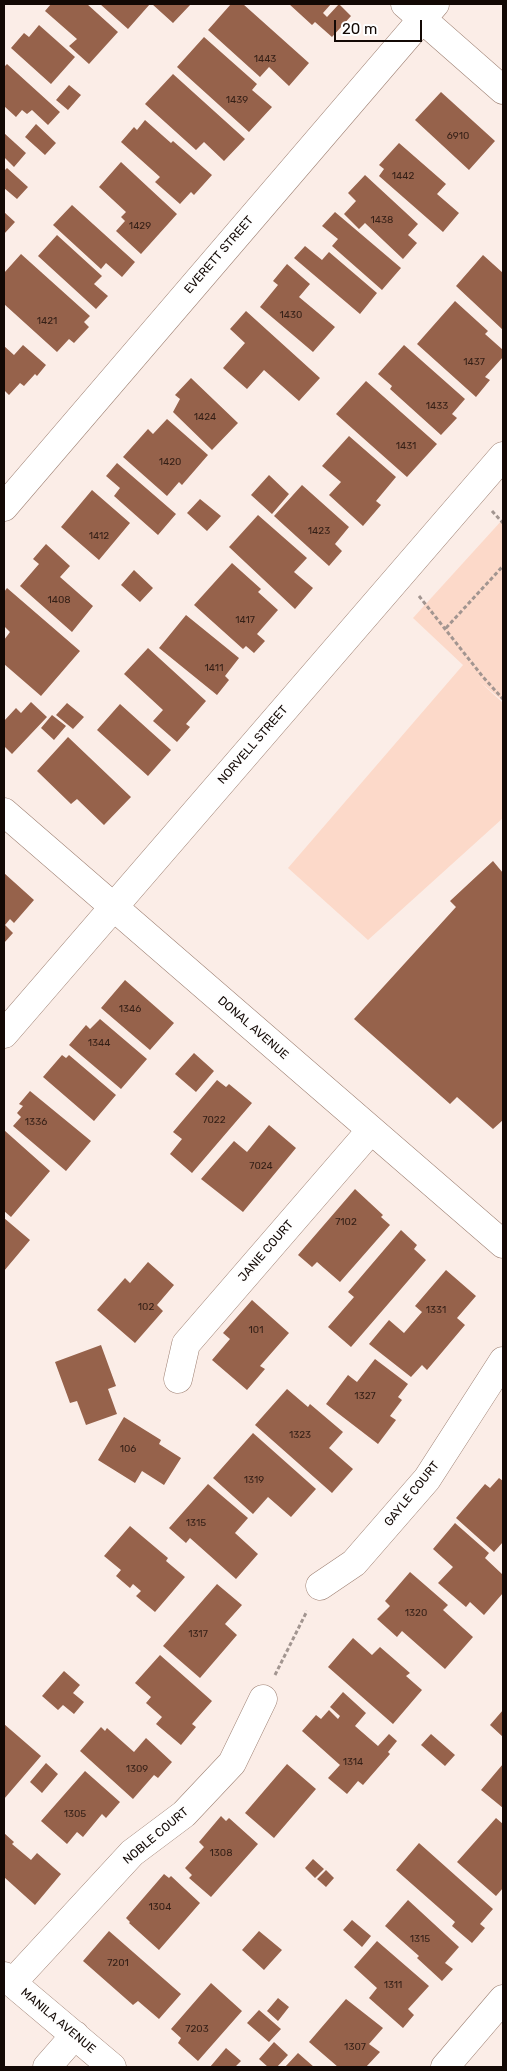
<!DOCTYPE html>
<html>
<head>
<meta charset="utf-8">
<style>
  body { margin:0 }
  #map { position:relative; width:507px; height:2071px; overflow:hidden; background:#fbede7; font-family:Rubik,sans-serif }
  canvas { display:block }
  .frame { position:absolute; inset:0; border:5px solid #130905; pointer-events:none }
  .scale { position:absolute; left:334px; top:20px; width:88px; height:22px; box-sizing:border-box; border:2px solid #130905; border-top:0; padding-left:6px; font-size:15px; line-height:18px; white-space:nowrap; color:#130905; -webkit-text-stroke:4px #fefefe; paint-order:stroke }
</style>
</head>
<body>
<div id="map">
<canvas width="507" height="2071"></canvas>
<div class="frame"></div>
<div class="scale">20 m</div>
</div>
<script>
const ctx = document.querySelector('canvas').getContext('2d');
ctx.lineJoin = 'round';
function fillPath(path, color) {
  ctx.fillStyle = color;
  ctx.fill(path, 'evenodd');
}
function poly(rows) {
  const path = new Path2D();
  for (const r of rows) {
    path.moveTo(r[0], r[1]);
    for (let i = 2; i < r.length; i += 2) path.lineTo(r[i], r[i + 1]);
  }
  return path;
}
function stroke(path, color, width, dash) {
  ctx.strokeStyle = color;
  ctx.lineWidth = width;
  ctx.lineCap = dash ? 'butt' : 'round';
  ctx.setLineDash(dash || []);
  ctx.stroke(path);
}
function write(font, color, halo, rows, align = 'center') {
  ctx.font = font + ' Rubik,sans-serif';
  ctx.lineWidth = 4;
  ctx.setLineDash([]);
  ctx.textBaseline = 'middle';
  ctx.strokeStyle = halo;
  ctx.fillStyle = color;
  for (const [text, x, y, turn = 0] of rows) {
    ctx.save();
    ctx.translate(x, y);
    ctx.rotate((+turn || 0) * Math.PI / 180);
    ctx.textAlign = isNaN(turn) ? turn : align;
    if (halo) ctx.strokeText(text, 0, 0);
    ctx.fillText(text, 0, 0);
    ctx.restore();
  }
}
fillPath(poly([
  [503,519,503,701,479,681,503,703,503,818,368,940,288,868,463,665,413,618]
]), '#fcd9c9');
fillPath(poly([
  [51,4,87,4,118,32,89,64,69,46,77,39,45,11],
  [100,4,150,4,128,29],
  [152,4,191,4,173,23],
  [231,4,243,4,309,63,289,86,269,67,260,77,208,30],
  [289,4,331,4,323,13,327,17,339,4,351,16,332,37,315,22,312,25],
  [39,25,75,57,51,84,11,48,24,33,29,37],
  [204,37,257,84,252,90,272,107,249,132,177,67],
  [7,64,60,112,48,125,32,110,27,114,22,110,16,117,4,106,4,67],
  [173,74,245,139,224,161,204,142,196,150,145,104],
  [69,85,81,95,68,110,56,100],
  [441,92,495,141,469,170,415,120],
  [145,120,171,143,173,141,212,175,194,195,191,192,180,204,155,182,160,177,121,142,134,127,137,130],
  [36,124,56,143,45,155,25,137],
  [4,133,26,153,14,167,4,157],
  [399,143,446,184,437,194,459,213,443,232,379,176,384,169,379,165],
  [121,162,177,214,141,254,116,231,125,221,121,217,126,212,99,187],
  [7,168,28,187,17,199,4,188,4,171],
  [365,175,418,224,408,235,417,243,403,259,365,223,359,229,344,214,356,201,348,193],
  [72,205,135,262,122,277,106,263,101,269,53,225],
  [4,212,15,222,4,234],
  [335,212,401,268,382,290,332,246,338,239,322,226],
  [57,235,102,276,94,284,108,296,96,309,38,256],
  [305,246,322,260,329,252,377,293,360,314,294,258],
  [21,254,90,316,84,322,89,327,74,343,69,339,57,352,4,304,4,273],
  [483,255,503,273,503,330,456,286],
  [287,264,310,284,299,297,335,327,313,352,260,307,278,285,273,281],
  [455,301,488,331,485,334,503,350,503,357,485,377,490,380,476,397,417,344],
  [246,311,320,378,299,401,264,370,247,389,223,368,245,343,230,329],
  [23,345,46,365,37,376,35,374,24,386,20,383,9,395,4,390,4,346,14,355],
  [404,345,465,399,452,414,457,418,441,435,390,389,392,386,378,374],
  [191,378,238,423,212,450,173,412,180,399,175,395],
  [366,381,437,444,407,477,336,414],
  [167,419,208,455,182,485,179,482,167,496,123,457,148,429,153,434],
  [349,436,396,477,376,501,381,505,363,526,329,495,341,482,322,466],
  [117,463,176,514,158,535,114,496,120,488,106,476],
  [269,475,289,494,272,514,251,495],
  [302,485,349,527,335,544,342,551,329,566,274,516],
  [92,490,130,523,99,560,61,527],
  [200,499,221,516,207,531,187,513],
  [258,515,307,558,294,572,313,588,295,609,229,547],
  [46,544,70,566,60,577,93,606,72,632,20,586,39,564,33,559],
  [232,563,261,589,258,592,278,610,257,634,265,641,254,653,246,646,243,649,194,605],
  [134,570,153,588,140,602,121,585],
  [7,588,80,651,41,696,4,664,4,640,10,632,4,626,4,592],
  [186,615,239,658,225,676,229,680,217,695,159,648],
  [148,648,206,701,186,724,190,727,177,742,153,721,163,710,124,674],
  [31,702,47,717,12,754,4,746,4,721,16,708,21,713],
  [67,703,84,717,73,729,56,715],
  [120,704,171,750,148,776,97,730],
  [52,715,66,726,54,740,41,728],
  [68,737,131,797,104,825,77,799,71,804,37,771],
  [493,861,503,873,503,1120,493,1129,457,1097,450,1104,354,1019,456,907,450,901],
  [4,873,34,900,14,923,10,919,5,925,13,933,4,943],
  [125,980,174,1023,150,1050,101,1008],
  [100,1019,147,1059,121,1089,69,1045,86,1025,90,1029],
  [194,1053,214,1071,196,1092,175,1074],
  [62,1055,66,1058,69,1055,116,1095,94,1121,43,1077],
  [217,1080,226,1087,229,1084,252,1103,192,1173,170,1154,182,1139,173,1132],
  [30,1091,91,1141,66,1171,13,1126,21,1117,17,1113,23,1106,19,1104],
  [269,1125,296,1148,243,1212,201,1179,234,1141,247,1152],
  [4,1130,50,1171,11,1217,4,1211],
  [355,1189,383,1215,381,1217,390,1225,340,1282,317,1262,312,1267,298,1255],
  [4,1218,30,1240,4,1271],
  [401,1230,417,1245,414,1249,426,1260,351,1347,328,1327,354,1297,348,1292],
  [148,1262,174,1285,157,1305,163,1311,135,1343,97,1310,125,1278,130,1283],
  [446,1270,476,1296,457,1318,465,1325,427,1370,422,1365,411,1377,369,1344,389,1320,404,1333,422,1312,415,1306],
  [252,1300,289,1333,260,1366,265,1369,247,1390,212,1360,230,1339,223,1333],
  [101,1345,116,1386,108,1389,117,1414,86,1425,77,1401,70,1403,55,1362],
  [375,1359,408,1384,398,1397,402,1400,390,1416,396,1420,378,1444,326,1404,348,1375,357,1382],
  [287,1389,308,1407,310,1404,343,1432,329,1448,353,1469,332,1493,255,1425],
  [124,1417,161,1440,159,1444,181,1458,164,1485,142,1471,135,1483,98,1460],
  [253,1433,316,1489,291,1517,268,1497,253,1514,213,1478],
  [499,1478,503,1481,503,1542,494,1552,456,1518,485,1484,490,1488],
  [208,1484,248,1518,235,1533,258,1554,236,1579,190,1538,186,1543,169,1528],
  [455,1523,489,1553,485,1558,503,1575,503,1593,484,1615,470,1602,466,1607,438,1583,453,1567,433,1549],
  [130,1526,168,1558,166,1561,185,1577,155,1612,136,1596,141,1591,133,1584,130,1588,116,1576,121,1570,104,1556],
  [410,1572,448,1605,443,1610,473,1637,445,1669,402,1631,397,1637,377,1619,390,1606,385,1601],
  [217,1584,242,1605,225,1624,237,1635,200,1678,163,1646],
  [353,1638,372,1655,380,1647,410,1673,406,1676,422,1690,393,1724,328,1667],
  [160,1655,212,1701,192,1724,196,1727,181,1745,156,1724,162,1717,146,1703,151,1697,135,1683],
  [64,1671,80,1685,73,1693,84,1702,74,1714,63,1705,58,1710,42,1696],
  [343,1692,366,1713,355,1726,378,1746,389,1734,397,1741,388,1752,390,1754,363,1785,358,1781,347,1794,328,1778,340,1765,302,1731,316,1715,321,1719,329,1710,338,1719,340,1716,330,1707],
  [503,1710,503,1737,490,1725],
  [4,1724,41,1756,4,1799],
  [101,1727,105,1731,107,1728,134,1752,146,1738,172,1762,158,1778,154,1775,133,1799,80,1751],
  [431,1734,455,1755,445,1766,421,1745],
  [46,1763,58,1774,42,1793,30,1782],
  [287,1764,316,1789,274,1838,245,1813],
  [503,1764,503,1808,481,1790],
  [85,1771,120,1802,106,1818,102,1814,83,1837,77,1832,67,1844,41,1821],
  [221,1816,226,1821,229,1818,258,1844,211,1897,189,1878,192,1875,185,1868,204,1847,199,1842],
  [496,1818,503,1824,503,1888,496,1896,457,1862],
  [4,1833,14,1842,12,1844,31,1860,37,1853,61,1874,35,1905,4,1877],
  [419,1843,493,1909,480,1924,485,1928,472,1943,452,1926,455,1922,396,1870],
  [313,1859,324,1869,315,1878,305,1868],
  [326,1870,334,1878,326,1887,317,1879],
  [164,1874,169,1878,171,1876,200,1903,159,1950,129,1923,130,1922,126,1918],
  [408,1900,459,1947,445,1963,453,1969,442,1981,417,1958,419,1956,385,1926],
  [352,1920,371,1936,362,1947,343,1930],
  [109,1931,181,1994,159,2019,138,2001,133,2005,83,1961],
  [259,1931,282,1950,264,1970,242,1950],
  [377,1941,429,1986,408,2009,414,2015,403,2028,369,1998,377,1988,354,1967],
  [211,1983,242,2011,198,2061,178,2043,181,2038,171,2029],
  [278,1998,289,2007,278,2021,267,2011],
  [346,1999,383,2028,369,2044,380,2052,366,2067,338,2067,309,2042],
  [259,2010,281,2029,269,2042,247,2023],
  [274,2042,288,2055,277,2067,268,2067,259,2059],
  [226,2048,241,2061,235,2067,210,2067],
  [298,2053,314,2067,285,2067]
]), '#96624b');
const minor = poly([
  [405,4,503,90],
  [4,507,435,4],
  [4,812,503,1244],
  [4,1034,503,456],
  [178,1379,186,1344,371,1130],
  [320,1586,354,1563,427,1479,503,1361],
  [4,1976,112,2067],
  [12,1983,132,1853,184,1814,232,1763,263,1699],
  [47,2067,75,2035],
  [445,2067,503,1999]
]);
stroke(minor, '#9e8073', 29);
stroke(poly([
  [492,511,503,523],
  [419,596,483,677,503,699],
  [446,628,503,566],
  [275,1675,307,1611]
]), '#a29590', 3, [4, 2.5]);
stroke(minor, '#fff', 28);
write('10px', '#341f16', null, [
  ["1443",265,59],
  ["1439",237,100],
  ["6910",458,136],
  ["1442",403,176],
  ["1438",382,220],
  ["1429",140,226],
  ["1430",291,315],
  ["1421",47,321],
  ["1437",474,362],
  ["1433",437,406],
  ["1424",205,417],
  ["1431",406,446],
  ["1420",170,462],
  ["1423",319,531],
  ["1412",99,536],
  ["1408",59,600],
  ["1417",245,620],
  ["1411",214,668],
  ["1346",130,1009],
  ["1344",99,1043],
  ["7022",214,1120],
  ["1336",36,1122],
  ["7024",261,1166],
  ["7102",346,1222],
  ["102",146,1307],
  ["1331",436,1310],
  ["101",256,1330],
  ["1327",365,1396],
  ["1323",300,1435],
  ["106",128,1449],
  ["1319",254,1480],
  ["1315",196,1523],
  ["1320",416,1613],
  ["1317",198,1634],
  ["1314",353,1762],
  ["1309",137,1769],
  ["1305",75,1814],
  ["1308",221,1853],
  ["1304",160,1907],
  ["1315",420,1939],
  ["7201",118,1963],
  ["1311",393,1985],
  ["7203",197,2029],
  ["1307",355,2047]
]);
write('12px', '#130905', '#fefefe', [
  ["EVERETT STREET",219,255,-49],
  ["NORVELL STREET",253,745,-49],
  ["DONAL AVENUE",253,1028,41],
  ["JANIE COURT",266,1251,-49],
  ["GAYLE COURT",412,1494,-51],
  ["NOBLE COURT",156,1836,-40],
  ["MANILA AVENUE",58,2021,40]
]);
</script>
</body>
</html>
